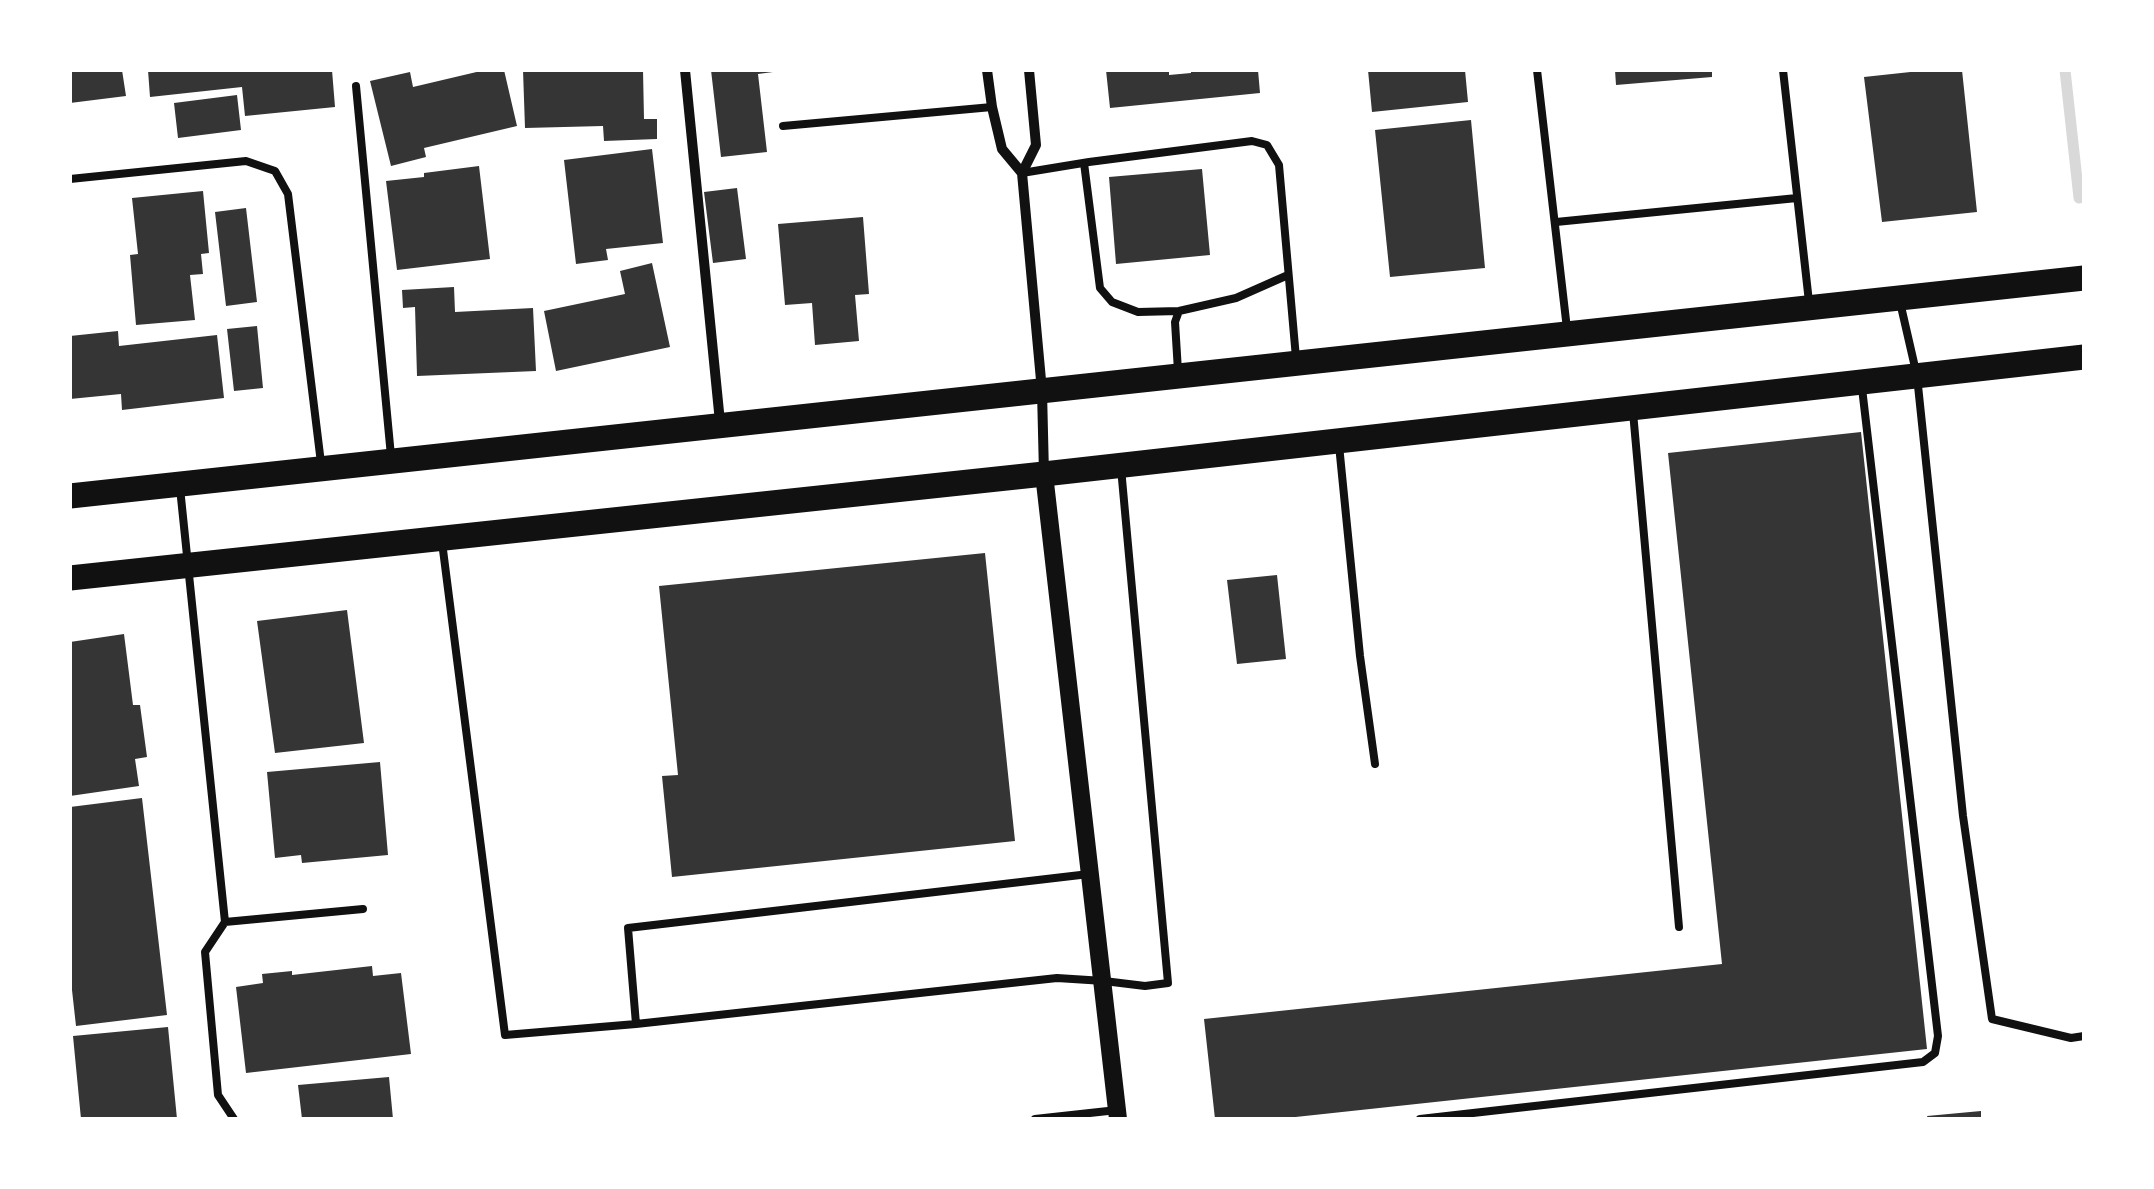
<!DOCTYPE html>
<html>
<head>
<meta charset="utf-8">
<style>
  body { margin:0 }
  #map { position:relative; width:2154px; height:1189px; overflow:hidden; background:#fff; font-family:"Nunito Sans",sans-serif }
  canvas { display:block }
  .frame { position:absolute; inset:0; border:72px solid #fff; pointer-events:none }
</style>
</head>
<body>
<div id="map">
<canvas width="2154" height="1189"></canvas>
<div class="frame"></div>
</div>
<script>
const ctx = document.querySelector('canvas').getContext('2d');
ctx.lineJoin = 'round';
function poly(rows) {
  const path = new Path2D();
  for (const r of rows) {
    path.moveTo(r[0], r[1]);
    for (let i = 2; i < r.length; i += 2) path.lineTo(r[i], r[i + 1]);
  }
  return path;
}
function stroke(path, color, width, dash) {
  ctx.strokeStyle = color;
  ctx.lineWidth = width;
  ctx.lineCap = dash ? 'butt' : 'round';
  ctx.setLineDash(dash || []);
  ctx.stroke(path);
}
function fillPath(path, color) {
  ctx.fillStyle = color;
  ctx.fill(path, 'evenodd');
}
stroke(poly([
  [2065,70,2079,198]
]), '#d9d9d9', 11);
fillPath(poly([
  [70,70,122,70,126,96,70,103],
  [148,70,332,70,335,107,245,116,242,87,150,97],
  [485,70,504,70,517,126,424,148,426,157,391,166,370,81,410,72,413,87],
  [523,70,643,70,644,119,657,119,657,139,604,141,603,126,525,128],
  [711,70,773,70,773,72,758,74,767,152,721,157],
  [1106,70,1169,70,1169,75,1191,73,1191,70,1258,70,1260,93,1110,108],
  [1368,70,1465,70,1468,102,1372,112],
  [1615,70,1712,70,1712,77,1616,85],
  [1929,70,1962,70,1977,212,1882,222,1864,77],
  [237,95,241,130,178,138,174,103],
  [1471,120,1485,268,1390,277,1375,130],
  [652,149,663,243,606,249,608,260,576,264,564,160],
  [479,166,490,259,397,270,386,181,424,177,424,173],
  [1202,169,1210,255,1116,264,1109,177],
  [737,188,746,259,713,263,704,192],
  [203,191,209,253,201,254,203,274,190,275,195,320,136,325,130,255,138,254,132,198],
  [246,208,257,302,226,306,215,212],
  [863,217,869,294,855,295,859,341,815,345,812,303,785,305,778,224],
  [652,263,670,347,556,371,544,311,625,294,620,271],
  [454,287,455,312,533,308,536,371,417,376,415,307,403,308,402,290],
  [257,326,263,388,234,391,227,329],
  [118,331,119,346,217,335,224,398,122,410,121,394,70,399,70,336],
  [1861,432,1927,1049,1277,1119,1215,1119,1204,1019,1722,964,1668,453],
  [985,553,1015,841,672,877,662,776,678,775,659,586],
  [1277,575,1286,659,1237,664,1227,580],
  [347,610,364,743,275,753,257,621],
  [124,634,133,705,140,705,147,757,135,759,139,786,70,796,70,642],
  [380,762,388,855,302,863,301,855,275,858,267,772],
  [142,798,167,1015,76,1026,70,972,70,807],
  [372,966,373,976,401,973,411,1054,246,1073,236,987,263,983,262,974,292,971,292,975],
  [168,1027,177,1119,81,1119,73,1036],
  [389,1077,393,1119,302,1119,298,1085],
  [1981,1111,1981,1119,1928,1119,1927,1116]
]), '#353535');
stroke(poly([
  [1537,70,1567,329],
  [1783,70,1809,302],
  [356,86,391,456],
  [783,126,992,107],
  [1084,163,1100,288,1112,302,1138,312,1179,311,1236,298,1288,275],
  [1022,173,1089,162,1252,141,1267,145,1279,165,1296,358],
  [70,179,246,161,275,171,288,194,321,463],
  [1556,222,1797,198],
  [1900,302,1917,376,1963,816,1992,1019,2071,1038,2084,1036],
  [1178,371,1175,322,1179,311],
  [1633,412,1679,927],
  [1339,445,1360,656,1375,764],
  [180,488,225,922,205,952,218,1095,234,1119],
  [442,542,505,1035,636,1024,1057,978,1104,981,1145,986,1168,983,1121,468],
  [225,922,363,909],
  [636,1024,628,928,1089,874],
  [1035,1119,1117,1110],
  [1420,1119,1923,1062,1935,1053,1938,1036,1862,388]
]), '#111', 8);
stroke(poly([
  [685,70,720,422],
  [987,70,992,107,1002,149,1022,173],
  [1029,70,1036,145,1022,173,1042,391,1044,474]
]), '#111', 10);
stroke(poly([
  [1044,474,1118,1119]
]), '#111', 18);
stroke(poly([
  [70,496,2084,278],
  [70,578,1044,474,2084,357]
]), '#111', 25);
</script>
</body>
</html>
